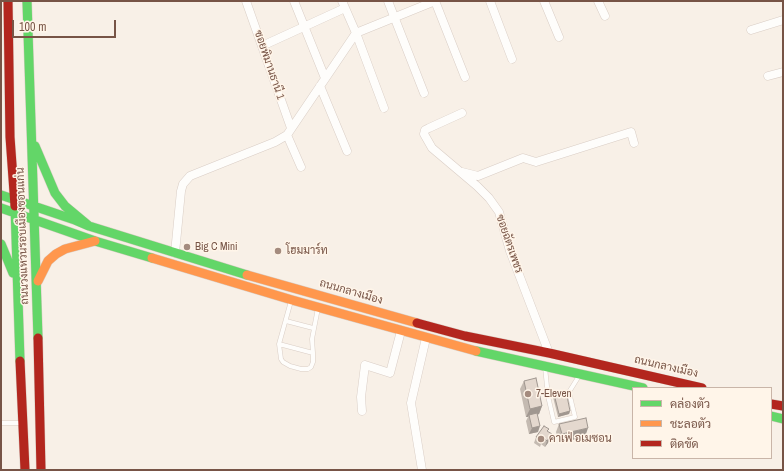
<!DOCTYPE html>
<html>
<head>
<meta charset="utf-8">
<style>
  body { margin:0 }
  #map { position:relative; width:784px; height:471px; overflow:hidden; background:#f8f0e7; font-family:"Archivo Narrow",Sarabun,sans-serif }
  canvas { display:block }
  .frame { position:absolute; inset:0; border:2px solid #775446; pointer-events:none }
  .legend { position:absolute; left:632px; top:387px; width:140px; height:72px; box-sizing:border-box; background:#fff5e9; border:1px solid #c9b5a8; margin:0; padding:5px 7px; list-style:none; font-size:12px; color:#775446 }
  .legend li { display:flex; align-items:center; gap:8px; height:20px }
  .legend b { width:20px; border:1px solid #c9b5a8 }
  .scale { position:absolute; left:12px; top:20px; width:104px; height:18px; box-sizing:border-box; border:2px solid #775446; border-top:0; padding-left:5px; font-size:12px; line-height:14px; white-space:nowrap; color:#775446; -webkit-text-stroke:3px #fff5e9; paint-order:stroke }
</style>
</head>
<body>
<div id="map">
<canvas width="784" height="471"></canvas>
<div class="frame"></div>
<ul class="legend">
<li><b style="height:5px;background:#63d668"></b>คล่องตัว</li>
<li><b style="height:5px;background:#ff974d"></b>ชะลอตัว</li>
<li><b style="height:5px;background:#b3261e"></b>ติดขัด</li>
</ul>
<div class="scale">100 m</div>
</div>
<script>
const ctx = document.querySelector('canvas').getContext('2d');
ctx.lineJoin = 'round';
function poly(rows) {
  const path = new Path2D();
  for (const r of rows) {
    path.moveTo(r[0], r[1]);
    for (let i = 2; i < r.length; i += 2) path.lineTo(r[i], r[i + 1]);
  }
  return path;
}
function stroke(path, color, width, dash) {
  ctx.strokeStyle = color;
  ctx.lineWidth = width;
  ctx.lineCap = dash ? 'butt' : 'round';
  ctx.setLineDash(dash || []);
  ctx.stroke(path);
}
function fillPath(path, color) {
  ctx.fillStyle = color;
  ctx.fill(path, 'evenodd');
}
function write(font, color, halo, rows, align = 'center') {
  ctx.font = font + ' "Archivo Narrow",Sarabun,sans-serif';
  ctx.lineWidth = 3;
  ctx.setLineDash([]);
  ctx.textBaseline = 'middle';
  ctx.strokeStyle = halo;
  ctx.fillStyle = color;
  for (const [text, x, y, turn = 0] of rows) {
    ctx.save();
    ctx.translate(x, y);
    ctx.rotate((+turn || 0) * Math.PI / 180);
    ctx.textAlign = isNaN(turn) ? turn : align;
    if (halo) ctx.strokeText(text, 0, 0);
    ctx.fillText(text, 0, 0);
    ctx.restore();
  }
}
const lane = poly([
  [291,301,279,344,281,359,283,362,290,366,301,369,308,369,311,367,313,362,313,353],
  [286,321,313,328],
  [279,344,313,353,312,339,318,308],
  [545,367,548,396,554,422,575,417,569,392],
  [548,396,569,392,579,376],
  [1,423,20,423]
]);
const street = poly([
  [246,1,291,128],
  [294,1,325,78],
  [342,1,356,33,384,108],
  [388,1,424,93],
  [435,1,465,77],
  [490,1,512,59],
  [544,1,559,37],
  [598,1,605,16],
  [751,30,783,20],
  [262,46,345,8],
  [768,76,783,72],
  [320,86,347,151],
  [462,113,429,128,425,130,424,134,432,148,477,186,489,198,499,212,510,251,549,353],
  [287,135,301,167],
  [462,172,478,176,523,158,536,162,631,132,634,143],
  [175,253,181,191,183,184,190,176,275,142,287,135,356,33,435,1],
  [362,411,361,397,365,365,390,373,401,331],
  [422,470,411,403,426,338]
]);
const fast = poly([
  [27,1,38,338],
  [35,146,55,193,65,206,89,226],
  [1,195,75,220,89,226,247,275],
  [15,206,20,361],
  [1,208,95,241,152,258],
  [1,244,13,273],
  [476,351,643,388],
  [771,416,783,419]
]);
const slow = poly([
  [152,258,292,300,476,351],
  [247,275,417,323],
  [38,281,48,261,56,254,65,249,95,241]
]);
const jam = poly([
  [8,1,10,137,15,206],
  [417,323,465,336,549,353,702,388],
  [38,338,41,470],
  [20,361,25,470],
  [771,404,783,406]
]);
stroke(lane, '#d9cdc5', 5);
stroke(street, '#d9cdc5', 9);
stroke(fast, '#d8ccc3', 10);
stroke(slow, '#d8ccc3', 10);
stroke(jam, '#d8ccc3', 10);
stroke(lane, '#fefdfb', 4);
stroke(street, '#fefdfb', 8);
stroke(fast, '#63d668', 9);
stroke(slow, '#ff974d', 9);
stroke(jam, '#b3261e', 9);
fillPath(poly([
  [524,381,542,406,539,414,537,415,538,432,529,434,526,421,528,417,526,417,520,389],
  [554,394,570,411,569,414,558,417,553,397],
  [559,424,585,437,559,443,556,432],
  [548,432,550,440,545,447,541,444,540,447,534,443,536,437]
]), '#c4bab1');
fillPath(poly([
  [542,406,539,414,529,417,529,415,528,417,526,417,530,409],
  [570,411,569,414,558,417,559,414],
  [540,426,538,432,529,434,532,428],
  [588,428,585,437,559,443,562,434],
  [552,434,550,440,545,447,547,441]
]), '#a09790');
const building = poly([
  [536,378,542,406,530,409,524,381,536,378],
  [566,391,570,411,559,414,554,394,566,391],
  [537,413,540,426,532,428,529,415,537,413],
  [586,418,588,428,562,434,559,424,586,418],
  [544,426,549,429,547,431,552,434,547,441,544,438,542,441,536,437,544,426]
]);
fillPath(building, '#e4d8ce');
stroke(building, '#a09790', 1);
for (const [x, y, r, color] of [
  [187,247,4,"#a48b7e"],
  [278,251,4,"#a48b7e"],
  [528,394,4,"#a48b7e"],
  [541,439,4,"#a48b7e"]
]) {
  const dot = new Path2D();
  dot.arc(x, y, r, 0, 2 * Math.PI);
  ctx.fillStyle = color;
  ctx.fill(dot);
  stroke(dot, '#fff5e9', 1.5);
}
write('11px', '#775446', '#fff5e9', [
  ["ซอยพิมานธานี 1",269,65,71],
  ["ถนนวงแหวนรอบเมืองขอนแก่น",23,236,-92],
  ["ซอยฉัตรเพชร",509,244,71],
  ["ถนนกลางเมือง",351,292,16],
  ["ถนนกลางเมือง",666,367,13]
]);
write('11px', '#775446', '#fff5e9', [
  ["Big C Mini",195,247],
  ["โฮมมาร์ท",286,251],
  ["7-Eleven",536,394],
  ["คาเฟ่ อเมซอน",549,439]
], 'left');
</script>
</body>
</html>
